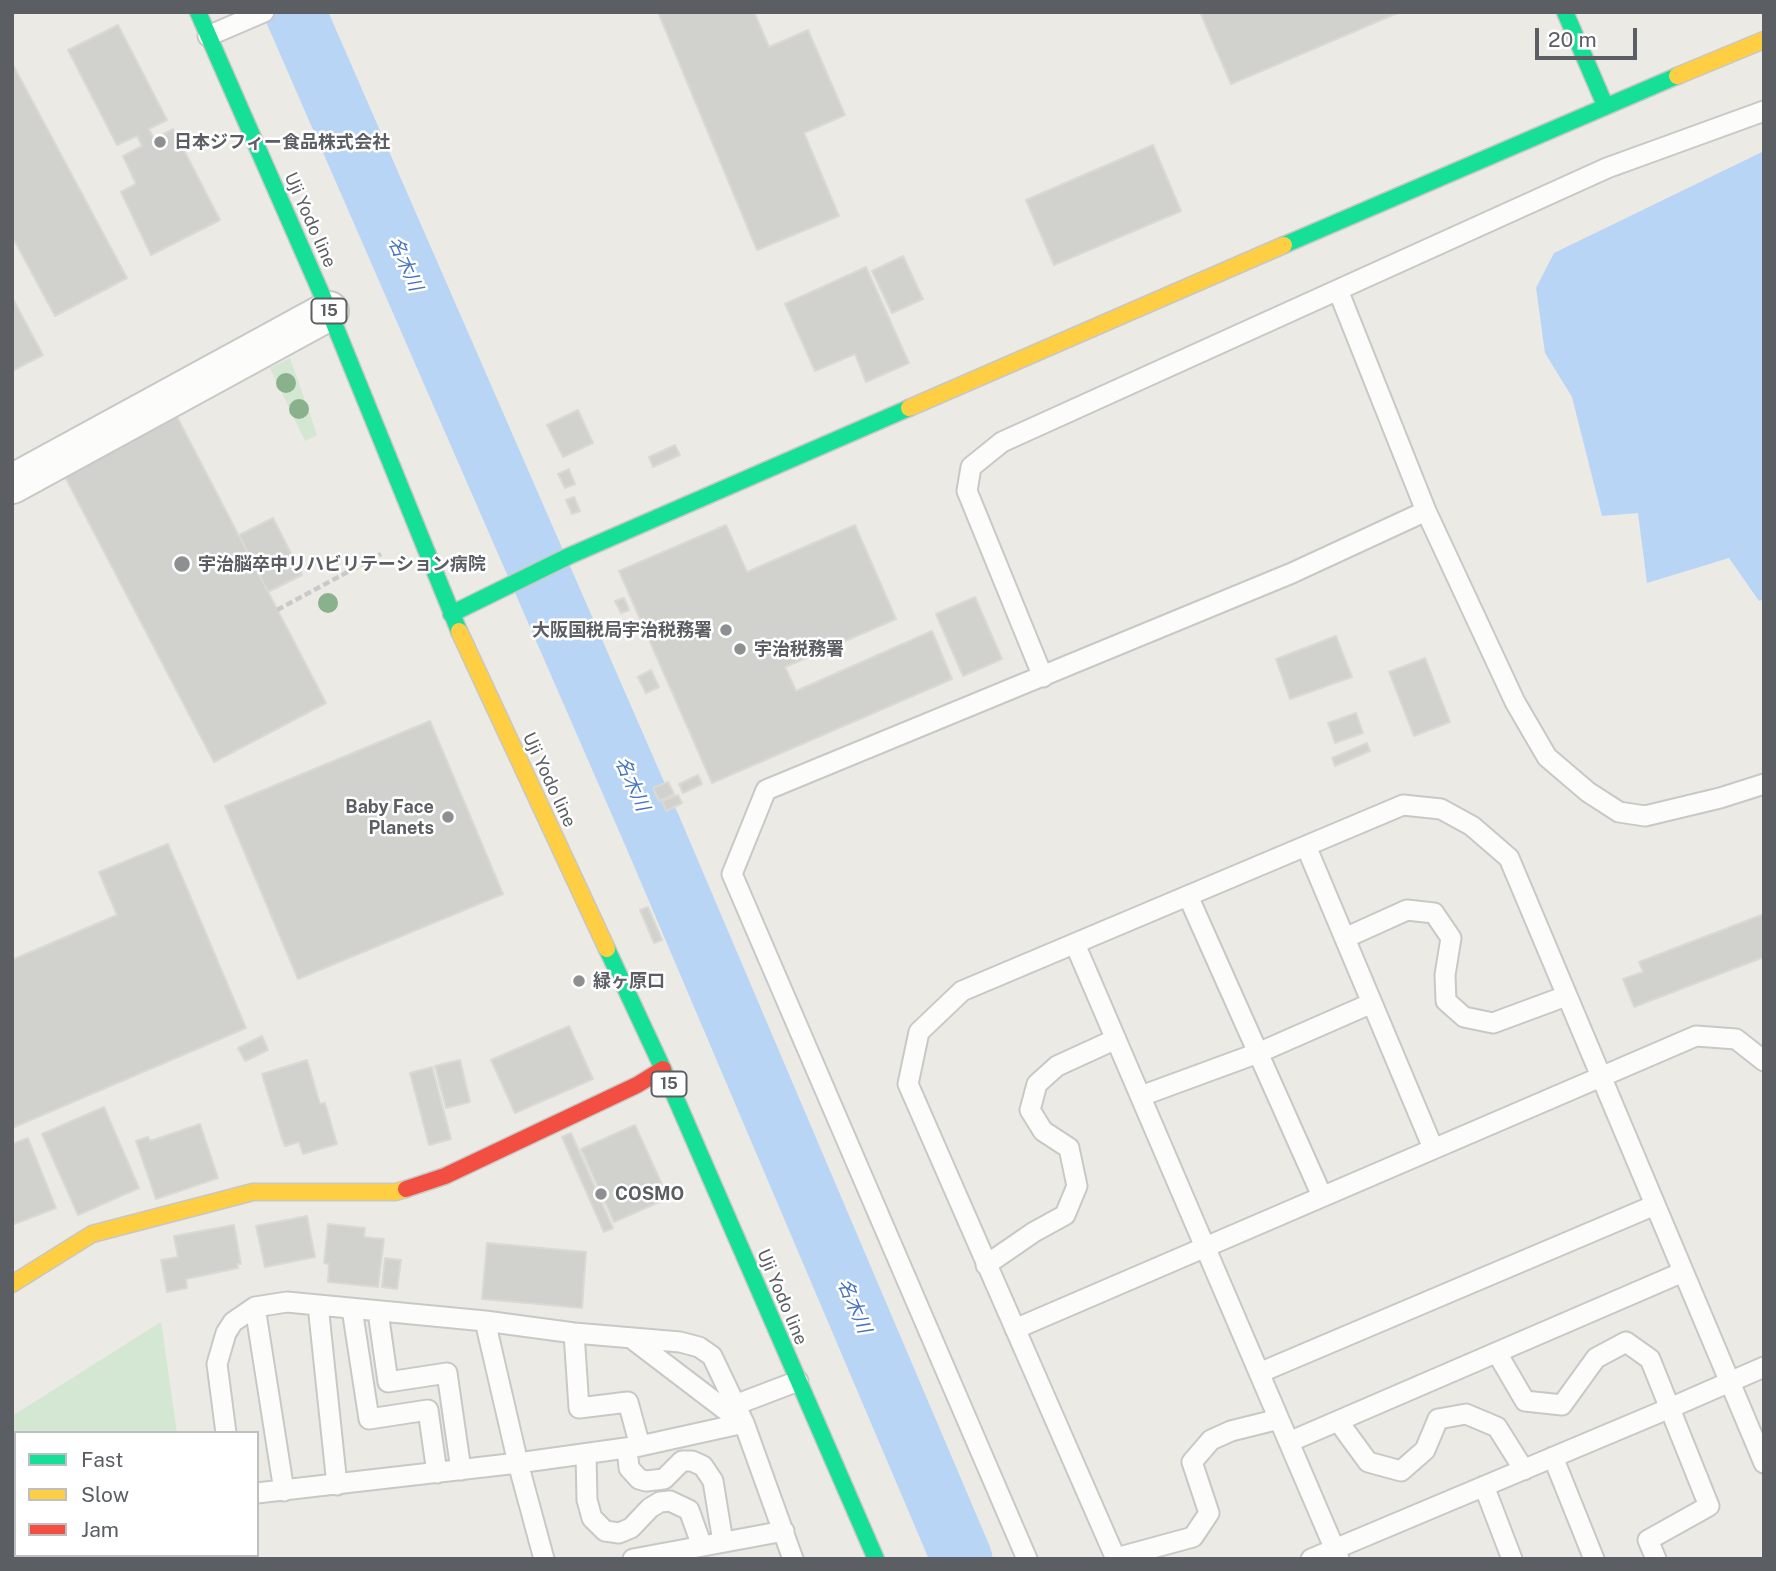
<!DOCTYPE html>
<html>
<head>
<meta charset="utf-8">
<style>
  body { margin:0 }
  #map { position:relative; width:1776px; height:1571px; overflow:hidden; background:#ebeae5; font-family:"Public Sans",sans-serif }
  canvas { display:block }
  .frame { position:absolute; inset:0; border:14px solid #5b5e63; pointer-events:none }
  .legend { position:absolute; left:14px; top:1431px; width:245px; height:126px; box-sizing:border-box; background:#fff; border:2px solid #bdbfc1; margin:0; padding:9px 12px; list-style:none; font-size:21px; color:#5b5e63 }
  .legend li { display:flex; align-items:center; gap:14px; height:35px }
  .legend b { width:35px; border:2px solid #bdbfc1 }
  .scale { position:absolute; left:1535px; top:28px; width:102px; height:32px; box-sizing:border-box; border:4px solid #5b5e63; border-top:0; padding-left:9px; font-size:21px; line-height:24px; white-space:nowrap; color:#5b5e63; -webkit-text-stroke:5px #fff; paint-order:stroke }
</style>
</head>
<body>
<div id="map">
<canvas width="1776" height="1571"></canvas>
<div class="frame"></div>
<ul class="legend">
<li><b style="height:9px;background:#16e098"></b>Fast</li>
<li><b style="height:9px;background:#ffcf43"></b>Slow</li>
<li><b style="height:9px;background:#f24e42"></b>Jam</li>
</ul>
<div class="scale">20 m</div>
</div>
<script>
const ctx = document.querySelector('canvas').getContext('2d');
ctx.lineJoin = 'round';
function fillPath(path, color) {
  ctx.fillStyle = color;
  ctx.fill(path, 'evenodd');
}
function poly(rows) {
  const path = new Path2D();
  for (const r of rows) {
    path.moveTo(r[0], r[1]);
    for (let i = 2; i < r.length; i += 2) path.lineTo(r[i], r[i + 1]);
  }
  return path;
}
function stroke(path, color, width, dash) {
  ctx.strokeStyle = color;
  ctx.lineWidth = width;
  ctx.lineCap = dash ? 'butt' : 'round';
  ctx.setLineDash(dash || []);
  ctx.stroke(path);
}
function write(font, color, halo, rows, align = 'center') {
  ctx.font = font + ' "Public Sans","Noto Sans JP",sans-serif';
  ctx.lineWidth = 5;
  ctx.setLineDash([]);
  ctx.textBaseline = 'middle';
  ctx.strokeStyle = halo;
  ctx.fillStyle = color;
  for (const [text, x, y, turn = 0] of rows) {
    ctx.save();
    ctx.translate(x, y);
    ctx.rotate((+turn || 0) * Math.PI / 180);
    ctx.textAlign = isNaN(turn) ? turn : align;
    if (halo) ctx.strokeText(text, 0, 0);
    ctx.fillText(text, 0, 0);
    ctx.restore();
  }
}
fillPath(poly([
  [290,358,317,435,305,441,270,368],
  [161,1322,177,1433,16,1433,16,1555,194,1555,195,1559,12,1559,12,1416]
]), '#d3e7d3');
fillPath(poly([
  [1764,151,1764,599,1759,601,1729,558,1647,583,1638,513,1602,516,1572,397,1545,353,1536,288,1554,253]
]), '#b9d5f5');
stroke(poly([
  [295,12,654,835,962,1559]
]), '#b9d5f5', 61);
const building = poly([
  [658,12,754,12,769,47,808,30,845,115,804,133,839,216,757,250,658,12],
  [1200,12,1400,12,1231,84,1200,12],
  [118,25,167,120,149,129,154,139,173,129,220,220,151,255,121,192,136,184,123,156,142,146,137,136,117,145,68,50,118,25],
  [12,63,127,278,55,316,12,236,12,63],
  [1153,145,1181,211,1054,265,1026,200,1153,145],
  [903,256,923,299,892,313,872,271,903,256],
  [866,267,909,363,866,382,855,354,815,371,785,304,866,267],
  [12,297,43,355,12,371,12,297],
  [578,410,593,443,563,457,547,425,578,410],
  [177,417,326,703,214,762,64,475,177,417],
  [675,445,680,455,653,467,649,457,675,445],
  [569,469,575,484,565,488,558,474,569,469],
  [574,497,580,511,572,514,566,500,574,497],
  [273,518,302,575,268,592,239,535,273,518],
  [726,525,747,572,855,525,896,619,785,667,796,691,932,631,952,679,712,783,619,571,726,525],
  [975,597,1002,659,963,676,936,614,975,597],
  [624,598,629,610,621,613,615,601,624,598],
  [1336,636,1352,677,1290,699,1276,659,1336,636],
  [1425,658,1450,722,1414,736,1389,672,1425,658],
  [651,670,659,687,646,693,638,677,651,670],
  [1356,713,1363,733,1335,743,1328,723,1356,713],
  [430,721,503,894,298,979,225,806,430,721],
  [1367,743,1370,751,1335,766,1332,758,1367,743],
  [698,775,702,784,683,793,679,784,698,775],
  [668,782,674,794,659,801,653,788,668,782],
  [678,795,682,803,666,811,662,801,678,795],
  [168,844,246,1028,12,1128,12,960,117,915,99,872,168,844],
  [648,907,662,940,654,943,640,910,648,907],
  [1764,914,1764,957,1634,1007,1623,979,1643,972,1639,962,1764,914],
  [569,1026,593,1079,515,1113,491,1060,569,1026],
  [262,1036,268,1050,245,1061,238,1048,262,1036],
  [307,1060,320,1104,325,1103,337,1144,303,1154,299,1142,285,1146,282,1139,262,1074,307,1060],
  [460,1060,470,1102,446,1108,435,1066,460,1060],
  [432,1067,451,1139,429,1145,410,1073,432,1067],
  [104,1107,139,1188,78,1215,42,1134,104,1107],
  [200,1124,218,1178,156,1199,136,1141,148,1137,150,1141,200,1124],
  [635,1125,668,1198,614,1222,581,1149,635,1125],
  [571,1133,613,1228,604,1232,562,1137,571,1133],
  [28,1138,56,1208,12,1225,12,1144,28,1138],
  [307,1216,315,1257,265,1267,256,1226,307,1216],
  [328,1224,365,1228,364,1237,384,1239,378,1287,328,1282,329,1264,324,1263,328,1224],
  [234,1225,241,1264,237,1264,238,1268,186,1279,187,1288,167,1292,161,1260,178,1257,174,1236,234,1225],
  [487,1243,586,1252,582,1308,482,1299,487,1243],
  [385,1258,401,1260,397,1289,382,1287,385,1258]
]);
fillPath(building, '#d1d1ce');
stroke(building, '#dad9d4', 2);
const lane = poly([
  [208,36,264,12],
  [1338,290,1426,511,1515,702,1547,757,1588,792,1619,812,1645,816,1720,798,1764,784],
  [1043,677,967,491,971,467,1002,442,1607,168,1764,111],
  [1306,846,1433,1148],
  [1188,896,1322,1196],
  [1345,938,1407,910,1434,913,1451,938,1445,975,1446,1001,1464,1017,1493,1023,1566,996],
  [1075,944,1339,1559],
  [1141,1096,1258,1053,1372,1003],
  [986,1265,1034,1232,1065,1215,1077,1186,1069,1148,1043,1131,1030,1110,1037,1084,1057,1066,1116,1039],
  [318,1305,337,1485],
  [255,1307,284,1491],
  [352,1309,369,1419,428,1410,437,1473],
  [378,1312,388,1382,447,1373,461,1470],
  [485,1321,518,1463,544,1559],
  [1015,1329,1696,1036,1736,1039,1764,1061],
  [574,1333,579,1408,628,1402,640,1446],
  [631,1338,740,1421],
  [1497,1353,1525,1401,1562,1405,1596,1358,1626,1342,1650,1359,1709,1506,1648,1540,1656,1559],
  [1259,1373,1655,1205],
  [735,1405,798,1381],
  [1338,1421,1368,1462,1401,1471,1425,1450,1438,1419,1466,1414,1497,1427,1524,1470],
  [226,1433,217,1364,226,1333,233,1322,255,1307,287,1302,485,1321,574,1333,680,1342,699,1347,712,1356,744,1423,793,1559],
  [1289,1442,1683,1272],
  [627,1448,629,1468,639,1479,646,1481,664,1479,682,1461,692,1461,703,1466,713,1481,723,1542],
  [586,1454,587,1500,592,1518,605,1531,619,1533,631,1528,650,1508,660,1502,670,1501,689,1510,702,1546],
  [1553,1457,1594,1559],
  [1484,1486,1512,1559],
  [257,1493,518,1463,640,1446,744,1423],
  [242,1555,242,1559],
  [1116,1558,1193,1537,1209,1513,1192,1462,1211,1440,1231,1431,1279,1419],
  [633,1559,784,1531],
  [1027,1559,732,874,766,790,1292,573,1426,511],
  [1116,1559,908,1084,919,1032,962,991,1403,805,1441,809,1472,826,1509,858,1764,1463],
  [1311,1559,1670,1408,1764,1367]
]);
const street = poly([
  [12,484,329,311]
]);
const fast = poly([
  [198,12,329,311,459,631],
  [1565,12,1605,105],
  [1284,245,1677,76],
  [451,614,569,556,909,408],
  [607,949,663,1069,876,1559]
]);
const slow = poly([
  [1677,76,1764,40],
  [909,408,1284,245],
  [459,631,607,949],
  [12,1284,92,1234,253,1192,396,1192,406,1189]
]);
const jam = poly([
  [406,1189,445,1176,637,1085,663,1069]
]);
stroke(lane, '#c8c8c7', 23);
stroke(street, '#c8c8c7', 42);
stroke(fast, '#c7c7c5', 19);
stroke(slow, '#c7c7c5', 19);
stroke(jam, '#c7c7c5', 19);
stroke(poly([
  [277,610,381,554]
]), '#c8cbca', 4.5, [7, 3.5]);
stroke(lane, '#fcfcfb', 19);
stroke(street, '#fcfcfb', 38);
stroke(fast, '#16e098', 16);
stroke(slow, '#ffcf43', 16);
stroke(jam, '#f24e42', 16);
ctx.fillStyle = '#89b28c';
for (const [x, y] of [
  [286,383],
  [299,409],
  [328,603]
]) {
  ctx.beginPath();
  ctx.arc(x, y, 10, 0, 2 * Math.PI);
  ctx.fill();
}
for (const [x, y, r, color] of [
  [160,142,7,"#8d8f90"],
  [182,564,9,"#8d8f90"],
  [726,630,7,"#8d8f90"],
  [740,649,7,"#8d8f90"],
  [448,817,7,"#8d8f90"],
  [579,981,7,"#8d8f90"],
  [601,1194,7,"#8d8f90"]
]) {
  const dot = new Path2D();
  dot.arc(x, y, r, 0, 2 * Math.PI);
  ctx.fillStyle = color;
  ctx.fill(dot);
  stroke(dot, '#fff', 2.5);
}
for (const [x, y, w] of [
  [329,311,35],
  [669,1084,35]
]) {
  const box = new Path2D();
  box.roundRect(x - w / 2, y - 12.5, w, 25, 5);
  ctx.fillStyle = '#fff';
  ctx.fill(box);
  stroke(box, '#5b5e63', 2);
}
write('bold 16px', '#5b5e63', null, [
  ["15",329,311],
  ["15",669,1084]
]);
write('bold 18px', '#5b5e63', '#fff', [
  ["日本ジフィー食品株式会社",174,142],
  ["宇治脳卒中リハビリテーション病院",198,564],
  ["大阪国税局宇治税務署",712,630,"right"],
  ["宇治税務署",754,649],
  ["Baby Face",434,807,"right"],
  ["Planets",434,828,"right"],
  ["緑ヶ原口",593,981],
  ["COSMO",615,1194]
], 'left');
write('18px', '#5b5e63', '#fff', [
  ["Uji Yodo line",310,220,66],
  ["Uji Yodo line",549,780,65],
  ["Uji Yodo line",782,1297,67]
]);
write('italic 19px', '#4774be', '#fff', [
  ["名木川",405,264,66],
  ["名木川",632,784,66],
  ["名木川",854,1306,67]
]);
</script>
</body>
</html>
